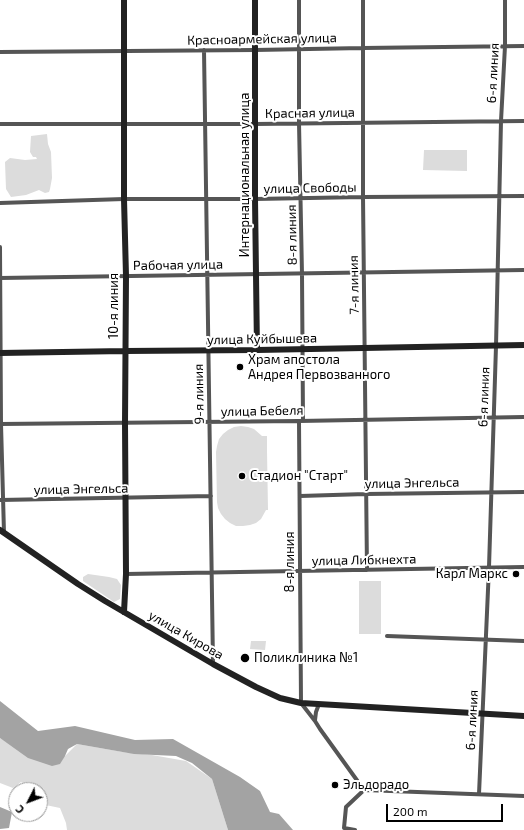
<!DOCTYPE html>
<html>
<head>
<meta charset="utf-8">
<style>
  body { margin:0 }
  #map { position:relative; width:524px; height:830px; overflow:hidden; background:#fff; font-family:"Exo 2",sans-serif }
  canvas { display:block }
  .north { position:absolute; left:8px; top:782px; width:40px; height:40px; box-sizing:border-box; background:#fff; border:1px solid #999; border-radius:50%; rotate:228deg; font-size:11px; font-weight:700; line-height:16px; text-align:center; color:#000 }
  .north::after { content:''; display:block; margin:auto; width:14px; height:18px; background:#000; clip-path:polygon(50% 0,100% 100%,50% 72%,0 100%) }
  .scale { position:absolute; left:386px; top:804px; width:117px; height:18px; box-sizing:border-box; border:2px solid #000; border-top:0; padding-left:5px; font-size:12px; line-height:14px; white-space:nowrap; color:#000; -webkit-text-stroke:3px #fff; paint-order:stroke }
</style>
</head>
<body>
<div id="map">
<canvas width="524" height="830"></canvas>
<div class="north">С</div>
<div class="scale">200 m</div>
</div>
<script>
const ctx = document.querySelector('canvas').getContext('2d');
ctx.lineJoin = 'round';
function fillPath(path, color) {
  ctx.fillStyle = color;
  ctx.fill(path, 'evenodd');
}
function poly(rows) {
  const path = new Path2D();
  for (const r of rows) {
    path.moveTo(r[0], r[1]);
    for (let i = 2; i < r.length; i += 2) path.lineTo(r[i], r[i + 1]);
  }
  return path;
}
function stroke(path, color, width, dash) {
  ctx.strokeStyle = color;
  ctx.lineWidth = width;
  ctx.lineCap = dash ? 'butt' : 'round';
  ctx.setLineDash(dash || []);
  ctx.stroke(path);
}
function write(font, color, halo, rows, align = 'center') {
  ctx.font = font + ' "Exo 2",sans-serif';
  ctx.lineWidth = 4;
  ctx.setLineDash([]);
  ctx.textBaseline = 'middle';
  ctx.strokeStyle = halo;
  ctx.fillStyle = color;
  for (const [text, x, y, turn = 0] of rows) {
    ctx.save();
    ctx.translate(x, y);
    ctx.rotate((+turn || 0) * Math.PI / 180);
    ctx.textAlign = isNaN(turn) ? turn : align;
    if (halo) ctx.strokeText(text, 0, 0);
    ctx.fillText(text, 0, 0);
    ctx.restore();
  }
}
fillPath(poly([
  [47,134,48,144,51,152,52,178,50,189,49,192,45,193,39,190,26,195,11,197,6,189,5,162,10,158,25,160,37,159,36,157,33,157,30,152,31,136],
  [424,150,467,150,467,171,423,170],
  [241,426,248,427,254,429,262,436,267,436,267,451,268,510,266,510,261,519,256,523,250,525,243,526,236,526,230,523,225,519,221,514,218,508,217,502,216,452,217,446,219,439,223,434,228,430,234,427],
  [88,574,109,577,117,579,121,585,120,599,114,602,83,581,83,577],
  [359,581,381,581,381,634,359,634],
  [251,641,266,641,265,650,250,649],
  [0,738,38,761,65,756,77,744,123,752,152,755,186,761,212,779,228,830,67,830,66,823,60,808,41,804,44,789,21,782,13,788,0,783]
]), '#dcdcdc');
fillPath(poly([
  [0,701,38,731,75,726,135,740,173,739,240,777,260,791,270,812,279,814,293,830,228,830,212,779,192,763,176,756,134,754,77,744,68,749,65,756,60,764,52,766,28,758,0,738],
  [0,807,12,812,9,828,0,829]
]), '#a3a3a3');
stroke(poly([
  [299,0,299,123,302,274,303,421],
  [363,0,363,197,367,570],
  [204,50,213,664],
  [0,52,255,50,363,48,524,46],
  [0,124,255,124,524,121],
  [0,203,124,199,255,199,363,197,524,196],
  [0,247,1,424,4,533],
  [0,278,524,270],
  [299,421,301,703,315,721,320,729,364,790,346,807,344,828,355,830],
  [0,424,299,421,524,417],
  [300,496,366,494,524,492],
  [0,500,211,496],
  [126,574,524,567],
  [387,636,524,641],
  [315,720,316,712,319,704],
  [364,790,524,796],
  [479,794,489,567,496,346,501,121,505,46,505,0]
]), '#555', 4);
stroke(poly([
  [124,0,124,199,126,276,125,423,126,574,124,612],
  [255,0,255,199,257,350],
  [0,353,125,351,257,350,524,345],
  [0,530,78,584,105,601,213,664,256,687,280,698,301,703,524,716]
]), '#222', 6);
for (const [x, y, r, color] of [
  [240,367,4,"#000"],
  [242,476,4,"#000"],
  [516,574,4,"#000"],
  [245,658,5,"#000"],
  [335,785,4,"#000"]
]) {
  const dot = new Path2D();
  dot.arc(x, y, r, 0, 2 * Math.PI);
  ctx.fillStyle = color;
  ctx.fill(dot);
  stroke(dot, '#fff', 1.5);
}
write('13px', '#000', '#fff', [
  ["Красноармейская улица",262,39,-1],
  ["6-я линия",493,73,-87],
  ["Красная улица",310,113,-1],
  ["Интернациональная улица",245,175,-90],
  ["улица Свободы",310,188,-1],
  ["8-я линия",292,235,-91],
  ["Рабочая улица",178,265,-1],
  ["7-я линия",354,285,-91],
  ["10-я линия",114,306,-90],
  ["улица Куйбышева",262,339,-1],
  ["9-я линия",199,394,-91],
  ["6-я линия",484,397,-88],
  ["улица Бебеля",262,411,-1],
  ["улица Энгельса",412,483,-1],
  ["улица Энгельса",81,489,-1],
  ["улица Либкнехта",364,560,-1],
  ["8-я линия",290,562,-90],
  ["улица Кирова",186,635,30],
  ["6-я линия",472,720,-87]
]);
write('13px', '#000', '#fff', [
  ["Храм апостола",248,360],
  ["Андрея Первозванного",248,375],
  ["Стадион \"Старт\"",250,476],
  ["Карл Маркс",508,574,"right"],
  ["Поликлиника №1",254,658],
  ["Эльдорадо",343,785]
], 'left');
</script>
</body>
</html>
